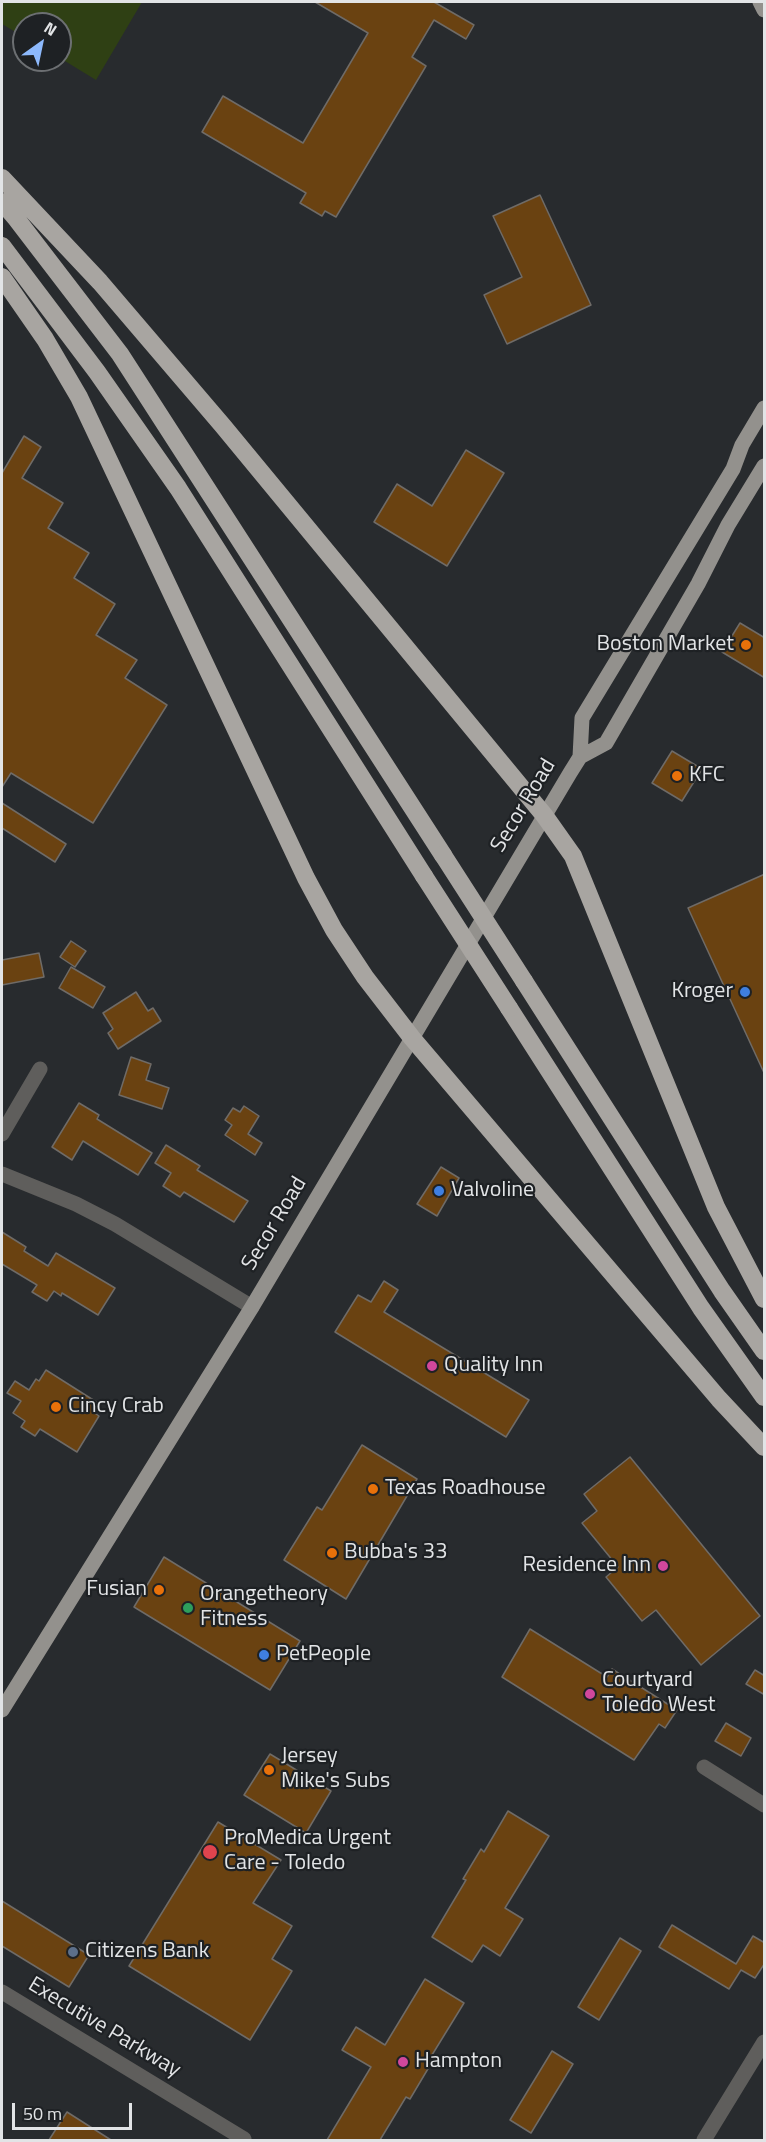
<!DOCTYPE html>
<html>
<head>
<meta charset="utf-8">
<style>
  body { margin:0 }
  #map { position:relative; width:766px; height:2142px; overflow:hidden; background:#282b2e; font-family:"Titillium Web",sans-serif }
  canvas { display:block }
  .frame { position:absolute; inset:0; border:3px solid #e2e4e6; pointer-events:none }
  .north { position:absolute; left:12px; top:12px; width:60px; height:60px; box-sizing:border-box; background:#1e2124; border:2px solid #6c6f72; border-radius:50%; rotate:33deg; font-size:16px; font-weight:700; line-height:24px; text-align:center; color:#e2e4e6 }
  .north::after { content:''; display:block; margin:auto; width:21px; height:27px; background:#8db9fc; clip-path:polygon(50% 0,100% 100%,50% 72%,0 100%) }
  .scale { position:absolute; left:12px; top:2103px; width:120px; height:27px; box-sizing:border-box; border:3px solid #e2e4e6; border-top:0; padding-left:8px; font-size:18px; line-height:21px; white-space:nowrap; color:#e2e4e6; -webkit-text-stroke:4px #1e2124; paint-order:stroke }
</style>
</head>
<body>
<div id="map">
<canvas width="766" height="2142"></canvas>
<div class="frame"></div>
<div class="north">N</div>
<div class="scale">50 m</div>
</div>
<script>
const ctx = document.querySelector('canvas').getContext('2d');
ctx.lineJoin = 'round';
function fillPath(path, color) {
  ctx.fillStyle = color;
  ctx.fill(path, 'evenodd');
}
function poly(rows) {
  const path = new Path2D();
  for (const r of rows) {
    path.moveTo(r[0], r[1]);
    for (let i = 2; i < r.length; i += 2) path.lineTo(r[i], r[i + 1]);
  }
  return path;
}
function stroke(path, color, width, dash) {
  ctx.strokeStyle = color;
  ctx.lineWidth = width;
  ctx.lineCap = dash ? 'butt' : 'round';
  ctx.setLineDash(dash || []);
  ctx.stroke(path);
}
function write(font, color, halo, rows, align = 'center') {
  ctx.font = font + ' "Titillium Web",sans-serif';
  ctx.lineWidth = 4.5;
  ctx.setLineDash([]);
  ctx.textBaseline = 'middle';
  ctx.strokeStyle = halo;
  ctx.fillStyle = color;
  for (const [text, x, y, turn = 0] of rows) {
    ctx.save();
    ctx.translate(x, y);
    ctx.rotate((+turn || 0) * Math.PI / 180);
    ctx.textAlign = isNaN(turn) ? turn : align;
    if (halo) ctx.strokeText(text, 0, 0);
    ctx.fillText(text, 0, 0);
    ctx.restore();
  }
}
fillPath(poly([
  [2,2,142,2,96,80,60,58,60,24,24,24,24,37,2,24]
]), '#2f4014');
const building = poly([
  [315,2,434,2,474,25,466,39,434,20,412,57,426,66,336,217,325,211,322,216,300,203,306,193,202,132,223,96,303,143,368,33,315,2],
  [540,195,591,305,507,344,484,295,522,277,493,216,540,195],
  [24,436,41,447,22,478,63,503,48,528,89,553,74,578,115,604,96,635,137,660,125,678,167,705,93,823,11,773,2,787,2,473,24,436],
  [466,450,504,473,447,566,374,522,397,484,432,506,466,450],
  [740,623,765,638,765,678,722,652,740,623],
  [672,751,702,769,682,801,652,783,672,751],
  [2,803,66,844,55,862,2,828,2,803],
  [765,874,765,1075,688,908,765,874],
  [71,941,86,951,75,967,60,957,71,941],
  [39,953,44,977,2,985,2,960,39,953],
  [71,967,105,987,93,1008,59,988,71,967],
  [136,992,148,1011,153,1008,161,1021,118,1049,108,1033,113,1029,103,1013,136,992],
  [131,1057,151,1064,146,1080,169,1088,162,1109,119,1095,131,1057],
  [79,1103,99,1115,97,1119,152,1153,138,1175,83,1141,72,1160,52,1147,79,1103],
  [244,1106,259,1116,248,1134,262,1143,255,1155,225,1135,232,1125,225,1120,233,1108,240,1112,244,1106],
  [166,1145,200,1166,197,1170,248,1201,234,1222,184,1192,180,1197,163,1186,171,1173,155,1163,166,1145],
  [441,1167,459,1178,437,1216,417,1204,441,1167],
  [2,1232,26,1247,24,1251,48,1266,56,1253,115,1288,98,1315,62,1293,61,1296,54,1291,47,1301,32,1292,37,1285,2,1264,2,1232],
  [384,1281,398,1290,384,1312,529,1400,506,1437,335,1332,358,1295,371,1302,384,1281],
  [46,1370,98,1403,93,1412,99,1416,77,1452,40,1429,35,1436,21,1427,25,1421,13,1413,21,1401,7,1393,15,1381,29,1390,36,1379,39,1381,46,1370],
  [362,1445,417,1479,346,1599,284,1560,317,1507,322,1510,362,1445],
  [630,1457,760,1616,701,1665,656,1610,642,1621,606,1577,618,1567,582,1523,597,1511,584,1494,630,1457],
  [164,1557,300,1641,270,1690,134,1607,164,1557],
  [530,1629,607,1677,612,1669,677,1710,665,1728,659,1724,634,1760,502,1677,530,1629],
  [755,1670,765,1676,765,1695,746,1684,755,1670],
  [726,1723,751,1738,741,1756,715,1741,726,1723],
  [270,1754,331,1791,306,1833,244,1795,270,1754],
  [508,1811,549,1836,505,1908,523,1919,500,1956,483,1945,472,1962,432,1937,466,1880,463,1879,481,1849,484,1852,508,1811],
  [218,1822,281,1860,253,1903,292,1926,272,1959,292,1971,250,2040,129,1966,218,1822],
  [2,1901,89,1955,69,1987,2,1946,2,1901],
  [672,1925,736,1964,753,1936,765,1943,765,1963,755,1978,741,1970,729,1989,659,1947,672,1925],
  [620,1938,641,1951,599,2020,578,2007,620,1938],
  [425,1979,464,2003,432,2055,435,2057,410,2099,406,2097,380,2140,327,2140,371,2067,342,2050,356,2027,385,2045,425,1979],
  [552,2051,573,2064,531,2133,510,2120,552,2051],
  [67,2112,111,2140,49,2140,67,2112]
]);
fillPath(building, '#6a4211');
stroke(building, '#6f6b67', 1.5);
stroke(poly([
  [2,1134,40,1069],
  [2,1174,76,1204,115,1224,252,1307],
  [704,1767,764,1805],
  [2,1992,244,2139],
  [704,2140,764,2042]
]), '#5f5e5c', 15);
stroke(poly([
  [760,2,764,10],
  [580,757,582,718,733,469,742,445,764,408],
  [2,1710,252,1307,570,773,580,757,606,743,698,584,728,525,764,466]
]), '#93918d', 15);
stroke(poly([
  [2,178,100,282,223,426,544,815,573,856,716,1207,764,1299],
  [2,202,15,217,120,354,443,855],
  [2,246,97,372,178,488,424,876],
  [2,277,45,339,79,397,306,878,334,930,365,977,412,1038,719,1399,764,1447],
  [524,981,722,1291,764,1351],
  [509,1008,701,1308,764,1397]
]), '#a8a5a1', 18);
stroke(poly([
  [443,855,524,981],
  [424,876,509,1008]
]), '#a8a5a1', 18);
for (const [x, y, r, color] of [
  [746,645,6,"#e8710a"],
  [677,776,6,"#e8710a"],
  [745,992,6,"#3f7fe0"],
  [439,1191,6,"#3f7fe0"],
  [432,1366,6,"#d1479c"],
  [56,1407,6,"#e8710a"],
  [373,1489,6,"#e8710a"],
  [332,1553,6,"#e8710a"],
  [663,1566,6,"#d1479c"],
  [159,1590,6,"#e8710a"],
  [188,1608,6,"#2e9e5b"],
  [264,1655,6,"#3f7fe0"],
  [590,1694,6,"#d1479c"],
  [269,1770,6,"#e8710a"],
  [210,1852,8,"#e0444e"],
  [73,1952,6,"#5c6f8a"],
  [403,2062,6,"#d1479c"]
]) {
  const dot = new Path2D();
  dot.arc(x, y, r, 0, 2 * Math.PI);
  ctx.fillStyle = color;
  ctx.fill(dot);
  stroke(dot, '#1e2124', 2);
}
write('22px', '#e2e4e6', '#1e2124', [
  ["Boston Market",734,645,"right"],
  ["KFC",689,776],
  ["Kroger",733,992,"right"],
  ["Valvoline",451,1191],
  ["Quality Inn",444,1366],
  ["Cincy Crab",68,1407],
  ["Texas Roadhouse",385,1489],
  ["Bubba's 33",344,1553],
  ["Residence Inn",651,1566,"right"],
  ["Fusian",147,1590,"right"],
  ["Orangetheory",200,1595],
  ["Fitness",200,1620],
  ["PetPeople",276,1655],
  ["Courtyard",602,1681],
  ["Toledo West",602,1706],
  ["Jersey",281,1757],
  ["Mike's Subs",281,1782],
  ["ProMedica Urgent",224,1839],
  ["Care - Toledo",224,1864],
  ["Citizens Bank",85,1952],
  ["Hampton",415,2062]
], 'left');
write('22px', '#e2e4e6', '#1e2124', [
  ["Secor Road",524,806,-59],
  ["Secor Road",275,1224,-59],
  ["Executive Parkway",104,2028,31]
]);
</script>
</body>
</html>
